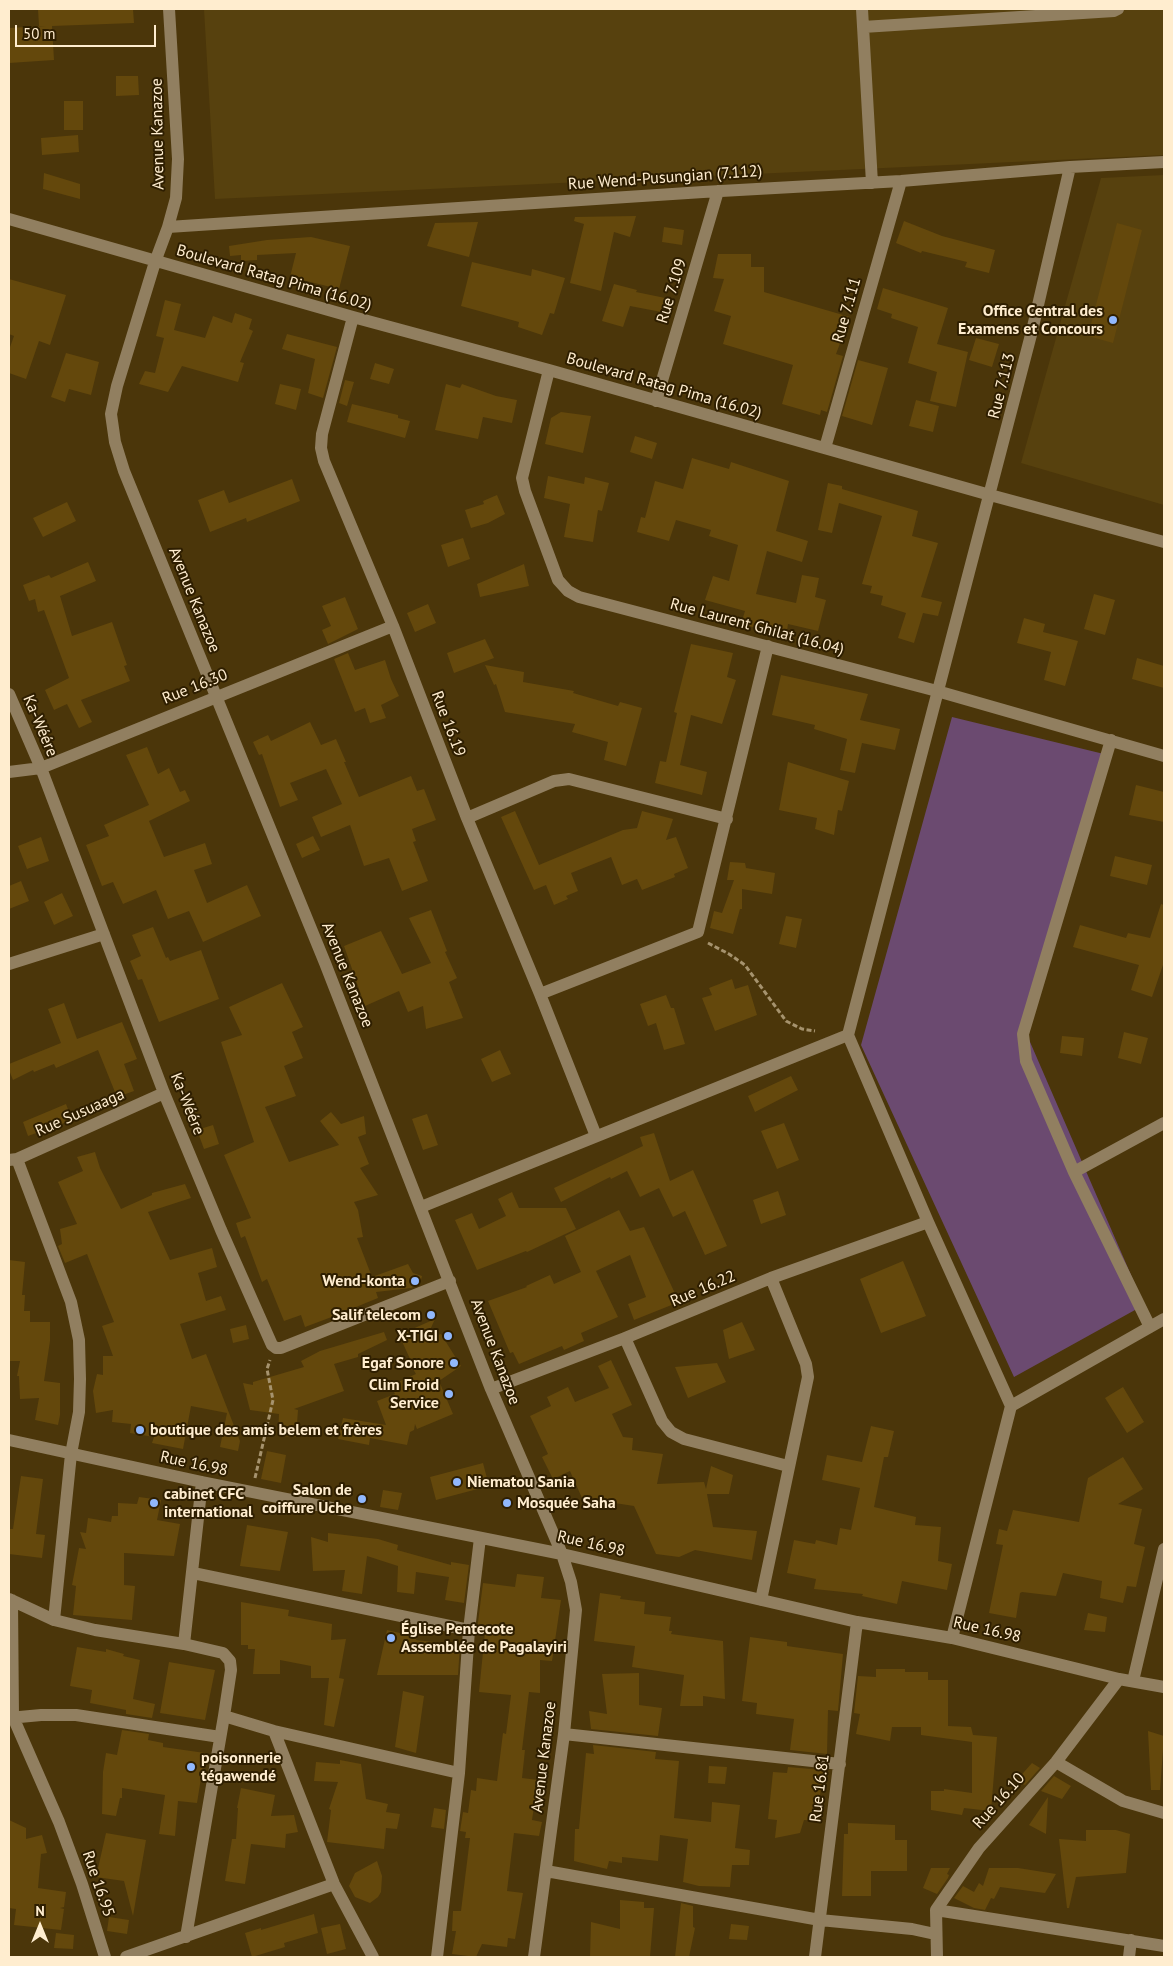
<!DOCTYPE html>
<html>
<head>
<meta charset="utf-8">
<style>
  body { margin:0 }
  #map { position:relative; width:1173px; height:1966px; overflow:hidden; background:#4b360a; font-family:"PT Sans",sans-serif }
  canvas { display:block }
  .frame { position:absolute; inset:0; border:10px solid #ffedcf; pointer-events:none }
  .north { position:absolute; left:15px; top:1901px; width:50px; height:50px; -webkit-text-stroke:4px #2e1e00; paint-order:stroke; rotate:0deg; font-size:14px; font-weight:700; line-height:20px; text-align:center; color:#ffedcf }
  .north::after { content:''; display:block; margin:auto; width:18px; height:22px; background:#ffedcf; clip-path:polygon(50% 0,100% 100%,50% 72%,0 100%) }
  .scale { position:absolute; left:15px; top:25px; width:141px; height:22px; box-sizing:border-box; border:2px solid #ffedcf; border-top:0; padding-left:6px; font-size:15px; line-height:18px; white-space:nowrap; color:#ffedcf; -webkit-text-stroke:4px #2e1e00; paint-order:stroke }
</style>
</head>
<body>
<div id="map">
<canvas width="1173" height="1966"></canvas>
<div class="frame"></div>
<div class="north">N</div>
<div class="scale">50 m</div>
</div>
<script>
const ctx = document.querySelector('canvas').getContext('2d');
ctx.lineJoin = 'round';
function fillPath(path, color) {
  ctx.fillStyle = color;
  ctx.fill(path, 'evenodd');
}
function poly(rows) {
  const path = new Path2D();
  for (const r of rows) {
    path.moveTo(r[0], r[1]);
    for (let i = 2; i < r.length; i += 2) path.lineTo(r[i], r[i + 1]);
  }
  return path;
}
function stroke(path, color, width, dash) {
  ctx.strokeStyle = color;
  ctx.lineWidth = width;
  ctx.lineCap = dash ? 'butt' : 'round';
  ctx.setLineDash(dash || []);
  ctx.stroke(path);
}
function write(font, color, halo, rows, align = 'center') {
  ctx.font = font + ' "PT Sans",sans-serif';
  ctx.lineWidth = 4;
  ctx.setLineDash([]);
  ctx.textBaseline = 'middle';
  ctx.strokeStyle = halo;
  ctx.fillStyle = color;
  for (const [text, x, y, turn = 0] of rows) {
    ctx.save();
    ctx.translate(x, y);
    ctx.rotate((+turn || 0) * Math.PI / 180);
    ctx.textAlign = isNaN(turn) ? turn : align;
    if (halo) ctx.strokeText(text, 0, 0);
    ctx.fillText(text, 0, 0);
    ctx.restore();
  }
}
fillPath(poly([
  [204,9,1164,9,1164,155,215,199],
  [1164,175,1164,505,1021,463,1101,178]
]), '#57410e');
fillPath(poly([
  [952,717,1108,755,1027,1035,1144,1305,1014,1377,861,1045]
]), '#6b4a70');
fillPath(poly([
  [38,9,133,9,134,23,52,26,54,60,9,63,9,28,46,26,39,26],
  [116,76,138,76,139,95,116,96],
  [64,101,83,101,83,130,64,130],
  [78,135,79,152,42,155,41,138],
  [44,173,80,184,80,199,43,189],
  [636,216,630,237,614,232,601,291,570,283,584,224,574,221,575,217],
  [904,221,942,236,995,250,989,273,965,267,967,262,922,251,921,253,896,243],
  [478,222,469,257,427,246,435,223],
  [1117,223,1142,230,1113,343,1088,336],
  [664,227,684,230,682,245,662,242],
  [311,237,350,246,339,289,290,277,296,253,257,255,257,260,241,261,241,255,230,256,229,246,267,240],
  [718,254,751,254,751,267,764,267,764,292,850,317,836,354,843,356,827,412,821,410,820,415,782,404,793,365,723,344,731,316,714,311,724,279,713,278],
  [472,262,531,276,532,269,565,278,554,314,550,313,542,335,518,327,519,322,461,306],
  [9,279,66,295,50,345,39,341,26,379,9,373,9,350,14,336,9,334],
  [614,284,637,290,636,292,675,300,672,314,630,306,623,327,602,321],
  [883,288,948,308,937,344,968,352,956,407,930,401,937,372,908,363,918,327,891,318,892,314,877,309],
  [165,300,181,304,174,330,205,338,213,316,232,323,235,313,252,319,249,329,253,331,240,362,244,363,238,382,182,366,168,392,139,384,145,371,155,373,164,338,156,336],
  [287,334,337,347,323,398,308,393,315,359,282,349],
  [976,338,999,344,992,367,969,360],
  [66,353,99,362,91,395,69,389,65,402,51,397],
  [858,360,888,368,872,425,842,416],
  [375,363,394,369,389,384,370,379],
  [345,380,354,382,347,406,339,403],
  [280,384,301,389,296,410,275,404],
  [446,384,460,388,462,384,496,396,517,400,512,423,483,417,478,439,435,430],
  [916,400,939,406,933,432,909,426],
  [352,404,398,415,398,418,410,421,405,438,347,422],
  [561,412,591,416,583,453,545,444,551,418],
  [635,436,657,443,652,459,630,452],
  [692,458,729,469,731,462,789,481,776,531,808,541,802,562,767,551,756,594,796,603,802,575,819,578,815,597,826,600,818,631,788,624,787,631,765,627,764,630,741,624,745,611,705,600,713,576,729,581,738,545,709,536,711,530,676,520,669,541,637,532,641,517,645,518,655,481,683,489],
  [548,476,584,484,585,477,609,483,602,511,598,510,593,542,564,537,570,504,544,498],
  [292,479,300,501,247,522,246,518,210,532,198,500,224,490,229,503],
  [828,483,842,486,842,489,918,511,912,536,938,543,921,597,942,602,938,616,923,613,914,643,898,638,906,613,881,605,883,596,870,593,872,586,862,584,882,516,839,503,832,533,818,530],
  [497,495,505,514,488,523,471,528,465,510,484,504,483,501],
  [67,502,76,521,43,537,33,518],
  [463,538,470,559,448,567,441,545],
  [88,562,96,581,60,596,72,636,112,622,127,665,124,666,130,681,81,700,92,722,79,728,67,704,54,710,45,690,69,678,44,610,38,612,35,599,29,601,23,585,49,575,51,578],
  [524,564,529,586,480,597,477,584],
  [1094,594,1115,600,1105,635,1084,629],
  [345,597,358,629,328,644,322,630,331,626,322,606],
  [428,604,436,623,415,632,407,613],
  [1024,618,1045,624,1043,632,1078,641,1065,686,1044,680,1051,652,1017,643],
  [485,639,494,658,454,673,447,653],
  [691,644,733,653,727,677,736,680,722,724,691,715,680,765,707,772,702,795,655,783,660,761,666,762,677,713,674,712],
  [348,653,355,670,385,660,391,679,399,696,381,705,386,718,370,723,365,708,355,712,334,659],
  [1137,658,1164,666,1164,688,1132,679],
  [485,665,524,672,523,682,574,691,573,693,618,706,620,702,642,708,626,766,604,760,608,742,572,732,575,724,505,712,496,684,494,685],
  [781,675,868,694,860,720,900,729,895,750,862,743,855,773,840,770,847,739,814,729,815,725,772,715],
  [310,722,321,745,336,739,346,762,344,762,359,797,411,776,417,791,424,789,436,820,412,829,416,841,413,842,428,881,402,891,389,858,364,866,350,825,321,837,312,817,342,804,326,769,290,783,298,800,280,807,262,754,259,755,253,742,268,735,271,741],
  [147,747,158,774,169,768,180,792,185,790,190,801,149,821,164,857,205,843,212,864,194,870,207,903,247,885,261,916,203,942,189,911,168,919,156,890,123,904,113,882,102,886,86,845,109,836,104,825,149,805,126,755],
  [788,762,849,781,842,811,838,810,834,835,815,829,817,818,779,810],
  [1136,785,1164,792,1164,822,1129,815],
  [515,811,539,865,623,830,637,828,642,811,673,819,666,840,676,837,688,868,674,874,675,877,642,890,637,879,622,885,611,857,571,873,578,891,566,896,568,899,554,905,546,885,534,890,501,817],
  [313,836,320,850,302,858,296,844],
  [41,837,49,861,27,869,18,846],
  [1115,856,1152,865,1147,885,1110,876],
  [730,862,745,863,746,868,775,873,772,894,742,889,742,909,740,909,733,934,710,928,714,911,722,913,734,880,727,880],
  [21,881,29,901,9,909,9,886],
  [62,893,73,916,54,925,44,902],
  [1161,904,1164,905,1164,962,1152,997,1131,990,1139,965,1073,947,1080,925,1126,938,1128,933,1150,938],
  [431,910,447,951,445,952,457,978,449,982,463,1018,426,1029,423,1006,408,1012,399,991,365,1006,344,946,381,931,402,974,431,963,409,918],
  [786,916,802,919,796,948,779,944],
  [153,927,166,958,168,957,170,961,201,950,219,999,159,1022,142,979,138,980,130,961,141,956,132,935],
  [732,979,735,989,748,985,757,1015,715,1031,702,998,712,995,709,988],
  [282,983,303,1027,292,1032,303,1058,284,1066,296,1096,265,1107,289,1162,339,1145,320,1121,331,1112,341,1124,364,1116,366,1134,358,1137,369,1164,360,1168,378,1195,354,1202,358,1210,363,1237,357,1238,372,1277,408,1264,413,1273,422,1276,420,1284,411,1288,376,1292,378,1298,356,1307,336,1313,337,1315,305,1327,301,1315,284,1321,267,1279,262,1282,245,1236,241,1238,236,1223,251,1218,224,1155,254,1142,221,1042,242,1035,229,1007],
  [666,995,671,1008,674,1008,685,1044,664,1050,656,1023,648,1026,640,1004],
  [64,1003,77,1039,122,1022,137,1059,124,1064,134,1091,117,1097,98,1050,56,1068,54,1064,34,1072,33,1070,13,1080,9,1070,9,1064,61,1043,48,1009],
  [1124,1032,1148,1038,1141,1064,1118,1058],
  [1062,1036,1084,1038,1082,1056,1060,1053],
  [500,1050,511,1074,492,1082,481,1059],
  [791,1076,798,1090,755,1112,748,1096],
  [66,1104,72,1120,28,1136,23,1122],
  [427,1114,438,1145,423,1150,412,1119],
  [784,1123,799,1160,777,1169,761,1131],
  [213,1125,219,1144,204,1149,197,1130],
  [654,1133,670,1181,693,1170,727,1246,705,1255,685,1211,673,1217,659,1188,640,1197,627,1171,611,1179,610,1177,561,1202,554,1188,643,1146,640,1137],
  [95,1152,100,1168,121,1209,152,1195,152,1193,185,1184,191,1198,148,1212,170,1260,212,1248,217,1267,198,1273,206,1301,221,1296,226,1310,180,1324,192,1359,206,1354,240,1441,238,1451,220,1447,227,1413,191,1406,183,1449,152,1443,154,1437,130,1433,131,1424,112,1422,113,1410,96,1413,93,1391,97,1374,103,1375,103,1356,113,1356,102,1326,114,1322,87,1254,65,1263,58,1246,62,1244,60,1229,77,1224,58,1182,83,1171,77,1157],
  [778,1191,786,1215,761,1224,753,1200],
  [512,1192,519,1208,566,1208,576,1229,527,1252,526,1251,477,1270,455,1220,472,1213,479,1229,506,1216,498,1199],
  [619,1210,630,1231,644,1227,679,1302,634,1320,628,1304,646,1297,630,1255,596,1271,618,1317,581,1333,584,1341,564,1350,562,1346,519,1364,513,1352,510,1353,488,1301,527,1287,526,1286,550,1275,554,1284,581,1272,565,1236],
  [9,1260,25,1262,22,1295,25,1295,24,1311,30,1311,30,1322,50,1322,50,1341,44,1381,60,1383,60,1415,58,1425,35,1420,39,1398,20,1399,19,1376,17,1376,20,1361,9,1361],
  [903,1261,926,1316,881,1333,860,1279],
  [435,1319,426,1339,441,1334,461,1366,439,1381,453,1414,417,1429,415,1424,414,1430,410,1432,407,1445,370,1438,369,1445,338,1439,343,1418,386,1425,377,1401,395,1394,391,1385,416,1374,409,1362,411,1361,399,1335],
  [742,1322,755,1350,729,1359,723,1330],
  [246,1325,249,1339,233,1343,230,1329],
  [384,1332,387,1340,358,1354,358,1357,334,1364,344,1391,294,1409,298,1410,296,1437,278,1436,279,1414,250,1410,243,1383,253,1385,253,1382,304,1367,301,1361,320,1351],
  [611,1360,632,1405,612,1414,623,1437,633,1438,632,1450,663,1454,657,1484,704,1482,706,1489,711,1466,733,1475,729,1494,707,1494,713,1527,757,1531,752,1560,695,1550,679,1557,656,1554,634,1506,582,1498,570,1471,553,1479,542,1457,548,1454,530,1416,551,1406,547,1397,568,1387,575,1402,609,1388,598,1366],
  [717,1363,726,1382,688,1398,675,1367],
  [1123,1387,1144,1422,1127,1433,1105,1398],
  [871,1426,894,1431,888,1457,884,1457,874,1507,916,1517,915,1525,941,1527,938,1561,952,1564,947,1590,902,1581,897,1604,862,1596,863,1594,814,1589,816,1579,787,1573,794,1540,815,1544,816,1540,837,1545,840,1528,851,1530,860,1488,822,1480,827,1455,862,1462],
  [267,1451,286,1455,281,1483,261,1479],
  [1123,1457,1143,1489,1118,1504,1142,1509,1134,1544,1145,1547,1136,1587,1127,1586,1123,1603,1100,1598,1102,1581,1063,1573,1056,1596,1022,1592,1020,1593,1016,1618,989,1613,1003,1545,996,1544,999,1529,1007,1531,1013,1510,1079,1522,1088,1478],
  [483,1463,489,1486,436,1500,430,1477],
  [21,1476,43,1479,36,1534,45,1535,42,1558,9,1554,9,1529,13,1529],
  [383,1490,402,1493,398,1510,380,1507],
  [139,1497,161,1500,157,1520,180,1524,174,1556,124,1553,124,1585,135,1586,132,1620,73,1615,76,1586,72,1585,79,1548,86,1549,80,1532,86,1533,88,1518,111,1522,112,1516,118,1516,118,1503,137,1504],
  [247,1525,288,1532,280,1571,240,1566],
  [328,1533,378,1539,398,1545,397,1550,451,1565,451,1562,469,1565,464,1603,445,1600,449,1577,416,1572,414,1594,397,1592,398,1566,367,1556,362,1594,342,1591,345,1570,313,1571,311,1537,328,1542],
  [517,1574,544,1577,541,1598,561,1600,552,1661,540,1660,540,1693,529,1692,522,1750,525,1750,522,1778,538,1780,532,1820,542,1822,539,1836,514,1833,507,1891,523,1893,515,1939,508,1938,507,1947,482,1944,476,1957,452,1954,456,1931,452,1931,453,1911,461,1911,470,1838,465,1838,466,1832,460,1831,463,1812,468,1813,471,1790,476,1791,477,1778,497,1781,503,1733,506,1734,511,1695,479,1692,485,1632,477,1630,483,1583,515,1587],
  [600,1593,621,1596,620,1599,645,1602,644,1614,671,1617,669,1631,672,1631,671,1634,723,1641,725,1699,703,1696,703,1706,680,1706,684,1675,632,1667,635,1646,594,1641],
  [241,1602,289,1610,288,1616,332,1624,331,1640,346,1639,339,1678,344,1679,334,1727,324,1725,329,1678,311,1678,311,1666,280,1660,280,1674,253,1674,255,1649,248,1649,248,1645,241,1645],
  [1088,1613,1107,1617,1105,1632,1084,1630],
  [387,1630,417,1637,416,1640,460,1645,458,1675,377,1675],
  [750,1637,787,1642,787,1646,843,1654,838,1711,828,1710,827,1754,790,1750,794,1719,756,1714,757,1703,742,1701],
  [77,1647,106,1652,106,1649,124,1654,123,1656,140,1660,133,1699,155,1704,152,1718,126,1714,126,1710,90,1703,92,1690,70,1686],
  [169,1662,215,1670,205,1720,160,1713],
  [876,1669,905,1669,905,1672,928,1672,928,1680,948,1680,948,1726,971,1727,973,1735,997,1737,991,1811,964,1808,962,1815,931,1810,931,1791,944,1791,944,1789,972,1793,972,1742,921,1735,921,1727,892,1727,890,1741,856,1734,860,1714,854,1713,858,1676,876,1677],
  [639,1673,639,1705,662,1708,658,1736,591,1729,589,1711,607,1714,602,1674],
  [403,1691,424,1696,416,1753,395,1747],
  [122,1730,149,1734,148,1740,163,1743,163,1747,205,1753,197,1803,178,1801,175,1836,159,1834,165,1795,122,1788,122,1798,120,1798,116,1816,102,1814,103,1772,106,1753,117,1755],
  [1148,1731,1164,1736,1160,1790,1151,1790],
  [593,1745,656,1752,655,1759,679,1761,674,1818,711,1822,712,1802,740,1805,735,1848,750,1850,749,1865,732,1865,730,1887,699,1886,683,1882,688,1839,660,1835,658,1861,622,1857,622,1863,609,1861,607,1869,574,1861,575,1829,579,1829,586,1753,594,1754],
  [340,1760,361,1764,366,1799,388,1804,386,1812,400,1814,397,1829,386,1828,384,1849,327,1842,331,1810,329,1809,338,1782,314,1781,316,1762,340,1764],
  [1032,1763,1040,1768,1025,1785,1016,1781],
  [709,1766,727,1767,725,1784,708,1783],
  [788,1767,823,1770,817,1821,804,1820,800,1833,775,1838,777,1820,768,1819,773,1772,787,1773],
  [1054,1776,1071,1786,1062,1799,1041,1791],
  [241,1788,275,1795,271,1816,294,1815,298,1832,286,1834,285,1848,251,1844,245,1884,225,1881,232,1839,236,1839,238,1808,237,1808],
  [1048,1797,1046,1834,1029,1825],
  [434,1808,446,1810,444,1829,431,1827],
  [9,1820,26,1828,26,1839,42,1835,47,1853,41,1854,38,1888,66,1892,64,1907,60,1908,64,1909,61,1930,14,1925,16,1909,9,1908],
  [848,1823,895,1825,895,1840,907,1840,907,1871,871,1871,871,1896,842,1896,844,1834,848,1834],
  [1086,1830,1116,1830,1130,1834,1126,1873,1076,1877,1069,1908,1067,1908,1059,1839,1086,1841],
  [106,1833,146,1840,133,1916,124,1881,96,1877],
  [377,1861,382,1876,381,1892,378,1897,370,1903,355,1897,349,1886,355,1873],
  [931,1868,950,1868,947,1874,949,1875,948,1878,937,1894,923,1888],
  [989,1868,1018,1868,1056,1874,1045,1893,1000,1887,994,1899,991,1898,985,1910,974,1908,954,1898,963,1886,974,1892,979,1883,983,1886],
  [620,1900,644,1902,644,1908,654,1908,650,1957,590,1957,591,1922,620,1929],
  [681,1903,693,1906,693,1927,695,1928,689,1957,675,1957],
  [314,1914,318,1933,284,1943,285,1947,252,1957,245,1933,261,1928,261,1930],
  [109,1917,129,1920,127,1934,107,1931],
  [340,1924,346,1949,327,1954,321,1928],
  [731,1924,749,1926,747,1940,729,1939],
  [56,1933,74,1935,73,1949,54,1948]
]), '#64480c');
stroke(poly([
  [708,943,729,954,745,965,786,1021,802,1029,815,1031],
  [255,1478,273,1400,267,1369,270,1360]
]), '#a6936e', 3, [5, 2.5]);
stroke(poly([
  [169,9,178,159,176,198,168,227,155,262,117,386,111,414,115,442,124,471,325,963,491,1389,562,1554,571,1582,576,1610,564,1734,534,1957],
  [862,9,872,183],
  [863,27,1114,11,1118,9],
  [9,219,353,317,549,370,990,495,1164,542],
  [168,227,703,192,901,181,1070,167,1164,162],
  [353,317,322,434,321,448,324,461,393,626,467,818,540,994,596,1136],
  [549,370,522,478,525,491,558,580,568,591,579,597,937,691,1164,756],
  [656,401,718,191],
  [825,448,901,181],
  [9,694,41,768,164,1093,221,1230,272,1345,276,1348,281,1348,450,1281],
  [1111,740,1023,1034,1026,1061,1074,1172,1150,1327],
  [9,772,41,768,393,626],
  [467,818,554,781,569,779,727,819],
  [9,964,104,934],
  [540,994,698,932,768,646],
  [9,1160,17,1159,164,1093],
  [1074,1172,1164,1123],
  [421,1207,848,1035],
  [625,1338,662,1421,671,1432,684,1439,788,1466],
  [491,1389,625,1338,771,1278,928,1222],
  [1011,1406,1164,1319],
  [9,1440,202,1482,562,1554,857,1622,952,1638,1119,1679,1164,1687],
  [193,1573,469,1630],
  [9,1599,54,1620,71,1454,79,1412,80,1379,79,1340,71,1302,17,1159],
  [12,1600,13,1717,59,1822,82,1884,105,1957],
  [761,1600,808,1377,806,1364,771,1278],
  [54,1620,95,1630,184,1644,223,1653,230,1661,231,1670,224,1716,186,1937],
  [952,1638,1011,1406,928,1222,848,1035,1032,331,1070,167],
  [184,1644,202,1482],
  [1133,1681,1164,1549],
  [224,1716,274,1731,459,1773],
  [9,1718,41,1715,76,1715,220,1737],
  [274,1731,334,1884,373,1957],
  [564,1734,840,1764],
  [1056,1762,1123,1801,1164,1813],
  [546,1871,820,1920,912,1929,935,1934],
  [936,1910,1164,1946],
  [126,1957,334,1884],
  [437,1957,459,1773,469,1630,480,1538],
  [815,1957,857,1622],
  [937,1957,936,1910,979,1848,1056,1762,1119,1679],
  [1129,1957,1131,1940]
]), '#917f60', 12);
for (const [x, y, r, color] of [
  [1113,320,5,"#91b8fd"],
  [415,1281,5,"#91b8fd"],
  [431,1315,5,"#91b8fd"],
  [448,1336,5,"#91b8fd"],
  [454,1363,5,"#91b8fd"],
  [449,1394,5,"#91b8fd"],
  [140,1430,5,"#91b8fd"],
  [457,1482,5,"#91b8fd"],
  [362,1499,5,"#91b8fd"],
  [154,1503,5,"#91b8fd"],
  [507,1503,5,"#91b8fd"],
  [391,1638,5,"#91b8fd"],
  [191,1767,5,"#91b8fd"]
]) {
  const dot = new Path2D();
  dot.arc(x, y, r, 0, 2 * Math.PI);
  ctx.fillStyle = color;
  ctx.fill(dot);
  stroke(dot, '#2e1e00', 2);
}
write('16px', '#ffedcf', '#2e1e00', [
  ["Avenue Kanazoe",158,134,-91],
  ["Rue Wend-Pusungian (7.112)",665,178,-4],
  ["Boulevard Ratag Pima (16.02)",274,278,16],
  ["Rue 7.109",672,291,-73],
  ["Rue 7.111",847,310,-74],
  ["Boulevard Ratag Pima (16.02)",664,386,16],
  ["Rue 7.113",1002,386,-76],
  ["Avenue Kanazoe",194,600,68],
  ["Rue Laurent Ghilat (16.04)",757,627,15],
  ["Rue 16.30",195,687,-22],
  ["Rue 16.19",448,724,69],
  ["Ka-Wéére",40,726,67],
  ["Avenue Kanazoe",347,975,68],
  ["Ka-Wéére",187,1104,68],
  ["Rue Susuaaga",80,1113,-24],
  ["Rue 16.22",703,1289,-23],
  ["Avenue Kanazoe",495,1352,69],
  ["Rue 16.98",194,1464,12],
  ["Rue 16.98",591,1544,13],
  ["Rue 16.98",987,1630,13],
  ["Avenue Kanazoe",544,1757,-83],
  ["Rue 16.81",820,1788,-83],
  ["Rue 16.10",999,1801,-48],
  ["Rue 16.95",98,1884,71]
]);
write('bold 16px', '#ffedcf', '#2e1e00', [
  ["Office Central des",1103,311],
  ["Examens et Concours",1103,329],
  ["Wend-konta",405,1281],
  ["Salif telecom",421,1315],
  ["X-TIGI",438,1336],
  ["Egaf Sonore",444,1363],
  ["Clim Froid",439,1385],
  ["Service",439,1403],
  ["boutique des amis belem et frères",150,1430,"left"],
  ["Niematou Sania",467,1482,"left"],
  ["Salon de",352,1490],
  ["coiffure Uche",352,1508],
  ["cabinet CFC",164,1494,"left"],
  ["international",164,1512,"left"],
  ["Mosquée Saha",517,1503,"left"],
  ["Église Pentecote",401,1629,"left"],
  ["Assemblée de Pagalayiri",401,1647,"left"],
  ["poisonnerie",201,1758,"left"],
  ["tégawendé",201,1776,"left"]
], 'right');
</script>
</body>
</html>
